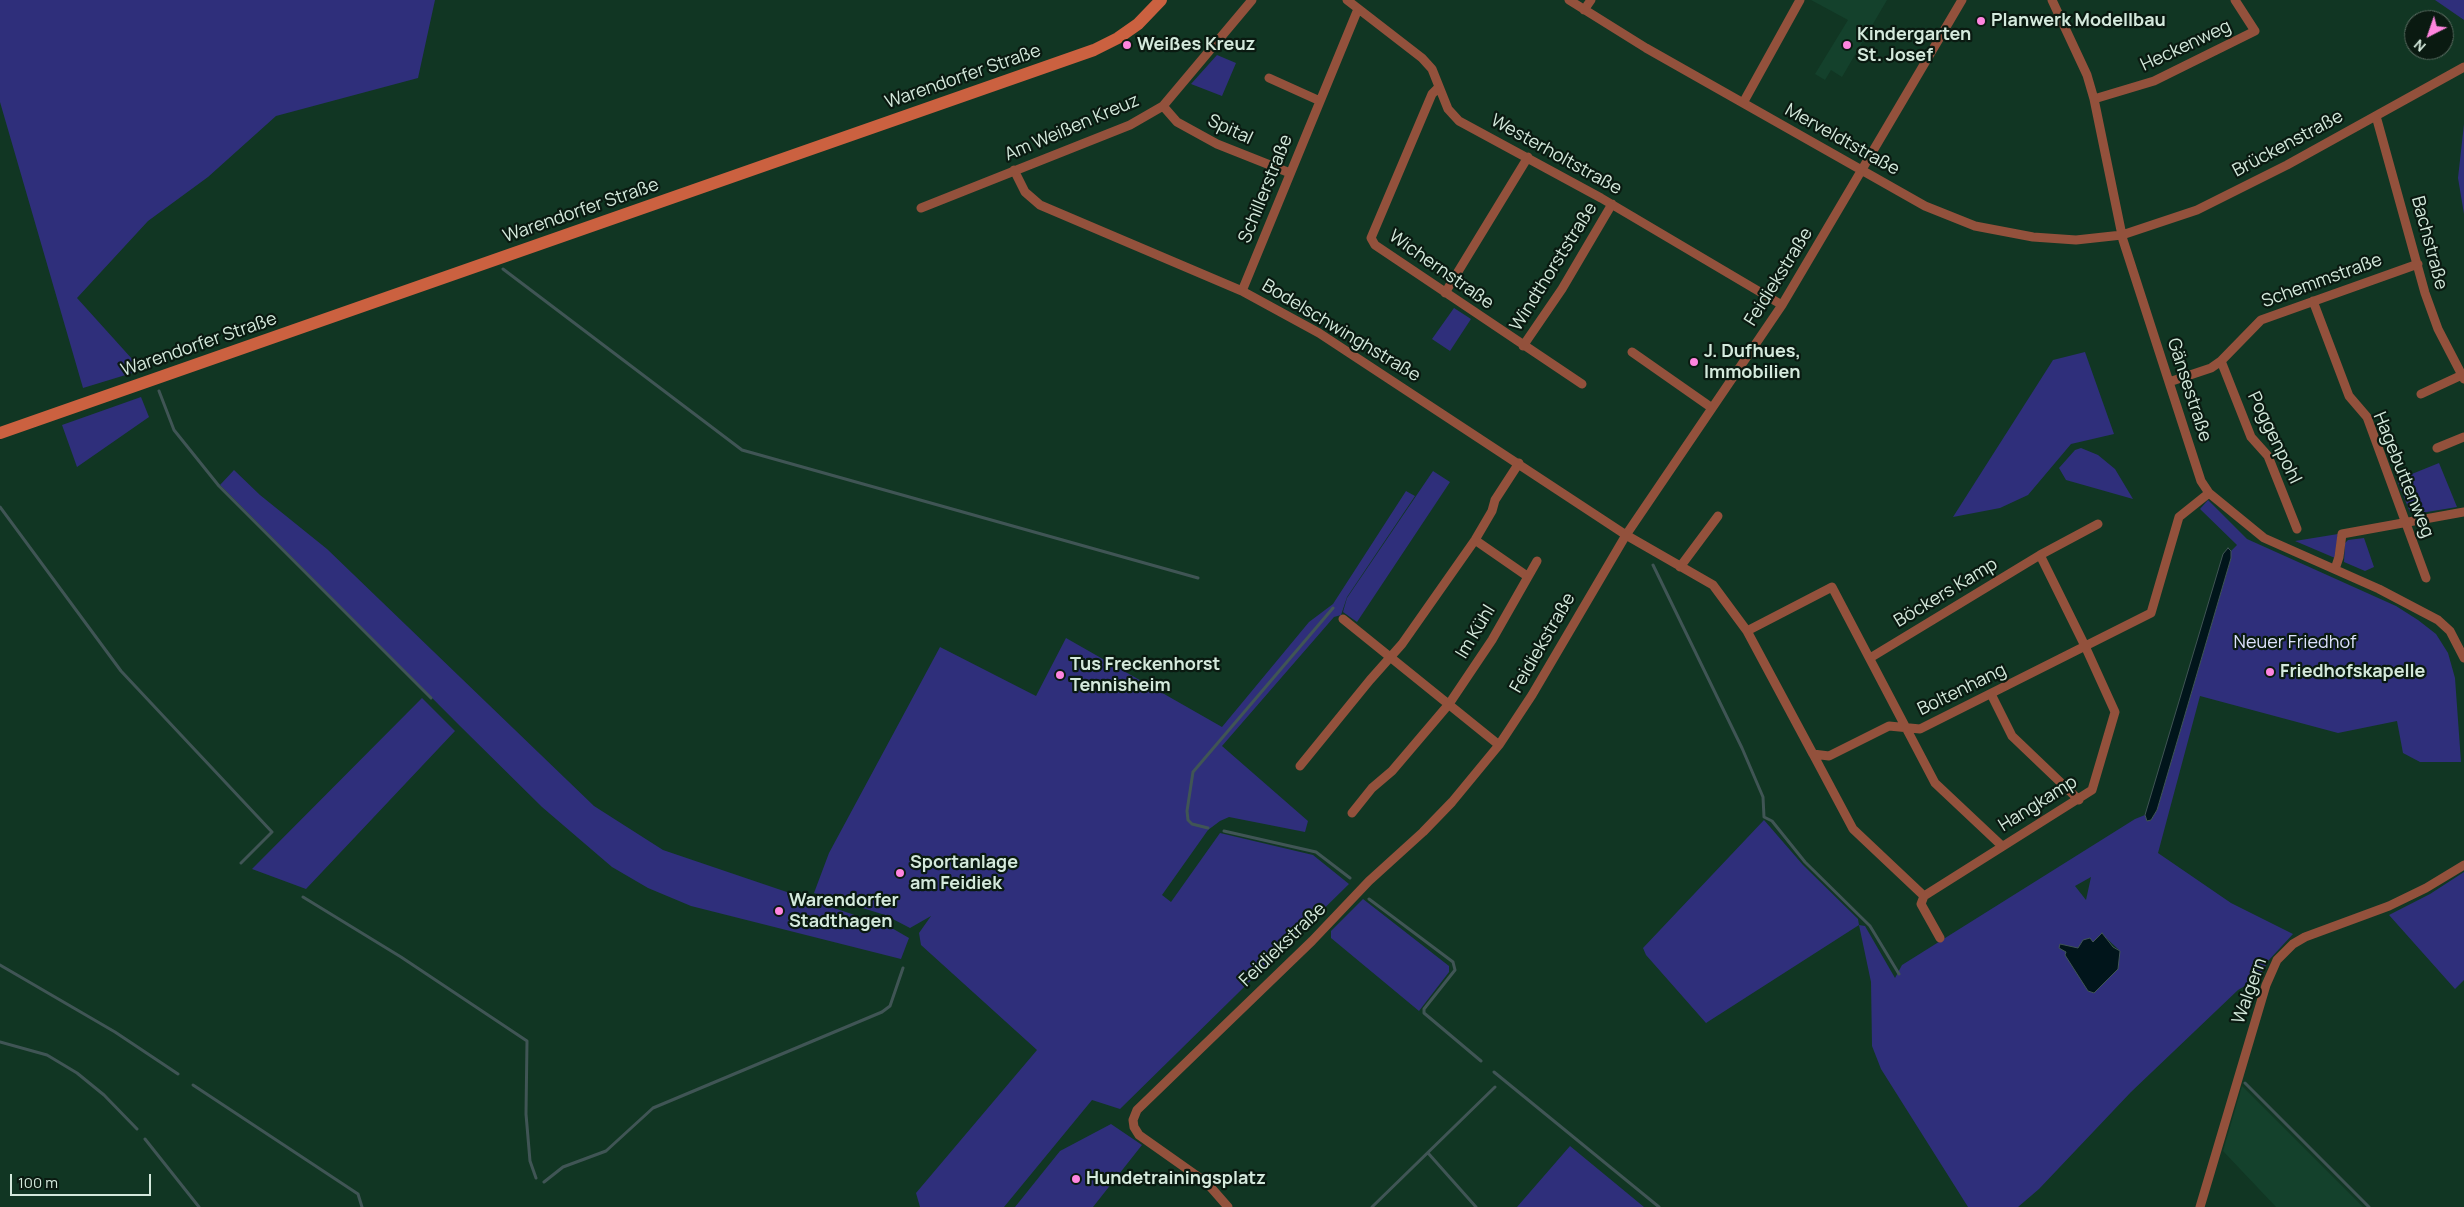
<!DOCTYPE html>
<html>
<head>
<meta charset="utf-8">
<style>
  body { margin:0 }
  #map { position:relative; width:2464px; height:1207px; overflow:hidden; background:#113623; font-family:Manrope,sans-serif }
  canvas { display:block }
  .north { position:absolute; left:2404px; top:10px; width:50px; height:50px; box-sizing:border-box; background:#0a1a11; border:1px solid #5b6d62; border-radius:50%; rotate:221deg; font-size:14px; font-weight:700; line-height:20px; text-align:center; color:#d4e9dc }
  .north::after { content:''; display:block; margin:auto; width:18px; height:22px; background:#ff85df; clip-path:polygon(50% 0,100% 100%,50% 72%,0 100%) }
  .scale { position:absolute; left:10px; top:1174px; width:141px; height:22px; box-sizing:border-box; border:2px solid #d4e9dc; border-top:0; padding-left:6px; font-size:15px; line-height:18px; white-space:nowrap; color:#d4e9dc; -webkit-text-stroke:4px #0a1a11; paint-order:stroke }
</style>
</head>
<body>
<div id="map">
<canvas width="2464" height="1207"></canvas>
<div class="north">N</div>
<div class="scale">100 m</div>
</div>
<script>
const ctx = document.querySelector('canvas').getContext('2d');
ctx.lineJoin = 'round';
function fillPath(path, color) {
  ctx.fillStyle = color;
  ctx.fill(path, 'evenodd');
}
function poly(rows) {
  const path = new Path2D();
  for (const r of rows) {
    path.moveTo(r[0], r[1]);
    for (let i = 2; i < r.length; i += 2) path.lineTo(r[i], r[i + 1]);
  }
  return path;
}
function stroke(path, color, width, dash) {
  ctx.strokeStyle = color;
  ctx.lineWidth = width;
  ctx.lineCap = dash ? 'butt' : 'round';
  ctx.setLineDash(dash || []);
  ctx.stroke(path);
}
function write(font, color, halo, rows, align = 'center') {
  ctx.font = font + ' Manrope,sans-serif';
  ctx.lineWidth = 4.5;
  ctx.setLineDash([]);
  ctx.textBaseline = 'middle';
  ctx.strokeStyle = halo;
  ctx.fillStyle = color;
  for (const [text, x, y, turn = 0] of rows) {
    ctx.save();
    ctx.translate(x, y);
    ctx.rotate((+turn || 0) * Math.PI / 180);
    ctx.textAlign = isNaN(turn) ? turn : align;
    if (halo) ctx.strokeText(text, 0, 0);
    ctx.fillText(text, 0, 0);
    ctx.restore();
  }
}
fillPath(poly([
  [1811,0,1887,0,1842,77,1831,70,1825,80,1815,74,1848,20],
  [2242,1086,2363,1207,2276,1207,2223,1151]
]), '#14412c');
fillPath(poly([
  [0,0,435,0,418,78,276,116,208,177,148,221,77,298,142,370,83,388,0,102],
  [2435,0,2464,0,2464,20],
  [1217,55,1236,63,1222,96,1191,84],
  [2464,124,2464,214,2458,178],
  [1454,308,1471,319,1450,351,1432,339],
  [2085,352,2114,434,2071,444,2028,495,2000,508,1953,517,2053,360],
  [141,397,149,417,77,467,62,425],
  [2081,448,2098,455,2115,469,2133,499,2066,480,2059,468,2075,450],
  [2439,463,2457,507,2415,514,2410,512,2397,480],
  [234,470,260,495,327,549,594,806,663,850,890,927,909,938,901,959,691,906,648,888,612,867,542,807,460,726,220,485],
  [1433,471,1450,482,1357,622,1343,612,1347,598],
  [1406,491,1415,496,1347,597,1341,615,1334,617,1222,746,1308,821,1305,832,1229,817,1220,821,1208,830,1162,895,1171,902,1220,833,1313,855,1349,884,1120,1109,1092,1100,1004,1207,920,1207,916,1193,1037,1050,921,945,919,933,931,916,910,928,885,915,814,893,829,853,940,647,1036,696,1066,638,1222,727,1309,622,1333,604],
  [2208,500,2247,539,2396,606,2418,620,2436,634,2448,653,2455,678,2461,762,2420,762,2403,753,2397,721,2338,733,2200,696,2158,853,2231,903,2293,934,2268,961,2260,977,2238,990,2131,1092,2039,1189,2018,1207,1968,1207,1881,1069,1872,1046,1871,982,1859,925,1706,1023,1646,955,1643,948,1764,820,1803,865,1858,919,1859,925,1865,926,1895,978,1902,965,2135,819,2145,815,2147,821,2151,820,2157,810,2231,558,2231,551,2237,545,2200,509],
  [2091,877,2086,900,2075,886],
  [2102,934,2120,951,2067,952,2093,942],
  [2338,534,2335,558,2295,541],
  [2364,538,2374,567,2365,571,2344,562,2345,543,2348,540],
  [422,698,455,731,306,889,252,869],
  [2464,872,2464,980,2455,989,2389,915,2430,894],
  [1363,899,1449,966,1449,972,1419,1011,1331,938,1331,931],
  [1111,1124,1142,1145,1093,1207,1015,1207,1060,1151],
  [1570,1146,1644,1207,1517,1207]
]), '#2f2f7b');
const water = poly([
  [2228,548,2231,551,2231,558,2157,810,2151,820,2147,821,2145,815,2223,554,2228,548],
  [2102,933,2113,947,2120,951,2118,969,2094,993,2088,991,2065,955,2066,952,2059,948,2060,944,2078,948,2083,940,2090,938,2093,942,2102,933]
]);
fillPath(water, '#01151b');
stroke(water, '#405555', 1);
stroke(poly([
  [503,269,742,450,1198,578],
  [159,391,174,430,219,486,431,698],
  [0,507,121,671,272,832,241,863],
  [1653,565,1742,748,1763,797,1764,817,1772,821,1805,862,1870,926,1899,974],
  [1208,828,1192,824,1188,820,1187,811,1193,772,1333,608],
  [1224,831,1316,852,1350,878],
  [303,897,401,957,527,1041,526,1114,530,1161,536,1178],
  [1369,899,1453,962,1455,970,1424,1009,1424,1013,1481,1061],
  [0,965,115,1032,178,1074],
  [0,1042,47,1055,77,1073,104,1095,137,1129],
  [1494,1072,1659,1207],
  [2245,1083,2369,1207],
  [193,1085,358,1194,362,1207],
  [145,1139,199,1207],
  [1428,1153,1476,1207],
  [544,1182,563,1167,606,1151,653,1108,882,1012,890,1006,903,968],
  [1372,1207,1495,1087]
]), '#405555', 3);
stroke(poly([
  [1347,0,1422,58,1432,69,1448,109,1459,121,1601,198,1782,305],
  [1569,0,1646,48,1925,206,1975,226,2033,237,2076,240,2122,235,2197,210,2287,165,2464,67],
  [2052,0,2087,75,2094,99,2123,240,2201,481,2209,493,2264,538,2379,589,2438,620,2450,631,2464,658],
  [1584,10,1591,0],
  [1269,78,1320,101],
  [1438,88,1432,94,1371,238,1375,245,1582,384],
  [2094,99,2154,81,2255,31,2235,0],
  [1743,103,1800,0],
  [1163,106,1177,122,1217,144,1290,173],
  [2376,116,2425,293,2438,329,2464,379],
  [1014,170,1025,192,1040,205,1242,291,1319,333,1626,535,1713,585,1747,631,1813,754,1829,756,1889,726,1920,729,2151,613,2179,517,2209,493],
  [921,208,1130,125,1163,106,1252,0],
  [1242,291,1358,9],
  [1445,293,1528,157],
  [2313,301,2349,396,2367,417,2426,578],
  [1523,346,1562,289,1612,204],
  [1632,352,1712,408],
  [2221,361,2251,437,2268,456,2297,529],
  [2169,382,2211,368,2221,361,2261,320,2418,264],
  [2421,394,2462,375],
  [2437,448,2464,437],
  [1475,540,1527,576],
  [2040,555,2098,524],
  [1680,567,1718,516],
  [2335,569,2339,557,2342,534,2464,512],
  [1343,619,1499,745],
  [1747,631,1832,587,1935,783,2002,846],
  [1991,694,2012,736,2079,800],
  [1813,754,1853,829,1924,896,2092,790,2115,712,2085,646,2040,555,1870,658],
  [1300,766,1370,680,1402,644,1475,540,1492,511,1495,500,1519,463],
  [1352,813,1372,788,1392,771,1449,704,1492,640,1537,561],
  [1924,896,1921,904,1940,938],
  [1228,1207,1207,1183,1139,1135,1134,1127,1133,1120,1137,1110,1312,941,1369,881,1423,832,1452,802,1499,745,1532,695,1626,535,1782,305,1962,0],
  [2200,1207,2266,985,2277,960,2293,944,2305,937,2389,906,2426,888,2464,865]
]), '#93513c', 9);
stroke(poly([
  [0,433,1094,50,1118,38,1138,24,1161,0]
]), '#cb6140', 12);
for (const [x, y, r, color] of [
  [1981,21,5,"#ff85df"],
  [1127,45,5,"#ff85df"],
  [1847,45,5,"#ff85df"],
  [1694,362,5,"#ff85df"],
  [2270,672,5,"#ff85df"],
  [1060,675,5,"#ff85df"],
  [900,873,5,"#ff85df"],
  [779,911,5,"#ff85df"],
  [1076,1179,5,"#ff85df"]
]) {
  const dot = new Path2D();
  dot.arc(x, y, r, 0, 2 * Math.PI);
  ctx.fillStyle = color;
  ctx.fill(dot);
  stroke(dot, '#0a1a11', 2);
}
write('bold 18px', '#d4e9dc', '#0a1a11', [
  ["Planwerk Modellbau",1991,21],
  ["Kindergarten",1857,35],
  ["St. Josef",1857,56],
  ["Weißes Kreuz",1137,45],
  ["J. Dufhues,",1704,352],
  ["Immobilien",1704,373],
  ["Tus Freckenhorst",1070,665],
  ["Tennisheim",1070,686],
  ["Friedhofskapelle",2280,672],
  ["Sportanlage",910,863],
  ["am Feidiek",910,884],
  ["Warendorfer",789,901],
  ["Stadthagen",789,922],
  ["Hundetrainingsplatz",1086,1179]
], 'left');
write('18px', '#d4e9dc', '#0a1a11', [
  ["Heckenweg",2186,46,-25],
  ["Warendorfer Straße",963,77,-19],
  ["Am Weißen Kreuz",1072,128,-23],
  ["Spital",1230,130,25],
  ["Merveldtstraße",1842,140,29],
  ["Brückenstraße",2288,144,-28],
  ["Westerholtstraße",1556,155,29],
  ["Schillerstraße",1266,189,-68],
  ["Warendorfer Straße",581,211,-19],
  ["Bachstraße",2429,243,75],
  ["Windthorststraße",1554,267,-58],
  ["Wichernstraße",1441,270,35],
  ["Feidiekstraße",1779,277,-58],
  ["Schemmstraße",2322,281,-20],
  ["Bodelschwinghstraße",1341,331,31],
  ["Warendorfer Straße",199,345,-19],
  ["Gänsestraße",2189,390,72],
  ["Poggenpohl",2274,438,64],
  ["Hagebuttenweg",2403,475,68],
  ["Böckers Kamp",1946,593,-31],
  ["Im Kühl",1476,632,-59],
  ["Feidiekstraße",1543,643,-60],
  ["Boltenhang",1962,690,-26],
  ["Hangkamp",2038,804,-32],
  ["Feidiekstraße",1283,945,-44],
  ["Walgern",2250,991,-70]
]);
write('18px', '#dde2fc', '#0a1a11', [
  ["Neuer Friedhof",2295,643]
]);
</script>
</body>
</html>
